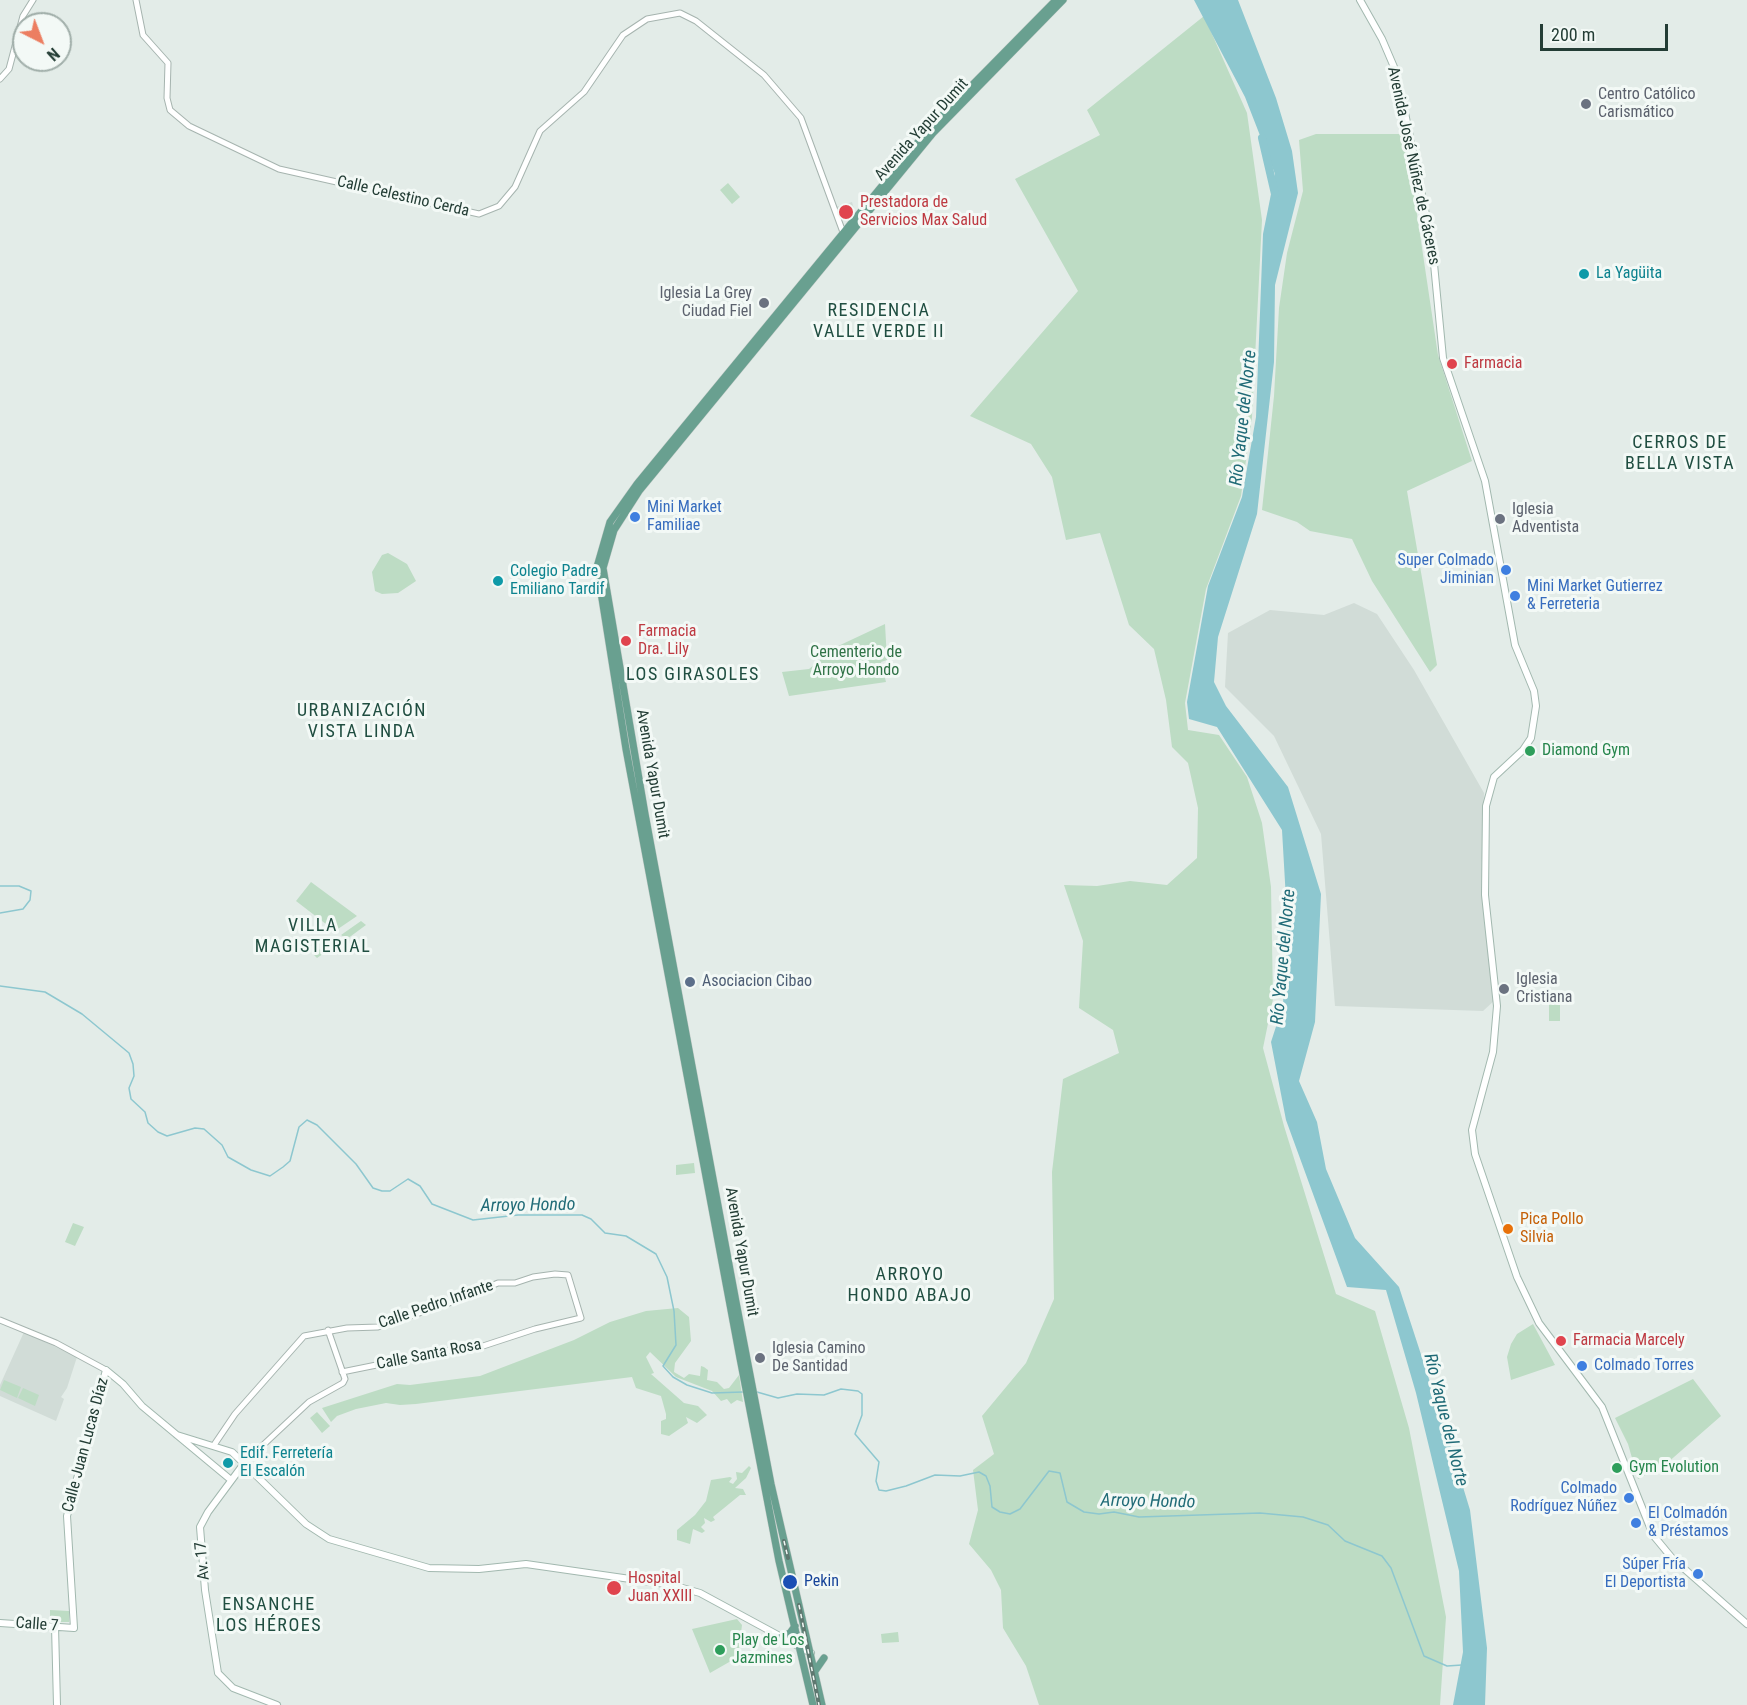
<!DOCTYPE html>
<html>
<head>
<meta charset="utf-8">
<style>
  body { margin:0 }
  #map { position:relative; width:1747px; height:1705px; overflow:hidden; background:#e3ece8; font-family:"Roboto Condensed",sans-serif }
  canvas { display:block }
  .north { position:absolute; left:12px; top:12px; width:60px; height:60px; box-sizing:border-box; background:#f3f9f6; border:2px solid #a0aea9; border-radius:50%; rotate:138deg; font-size:16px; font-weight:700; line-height:24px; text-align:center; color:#233d35 }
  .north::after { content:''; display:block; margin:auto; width:21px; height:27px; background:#ec7e61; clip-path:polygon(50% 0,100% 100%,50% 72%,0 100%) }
  .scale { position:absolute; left:1540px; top:24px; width:128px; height:27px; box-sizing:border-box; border:3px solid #233d35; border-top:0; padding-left:8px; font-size:18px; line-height:21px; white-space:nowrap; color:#233d35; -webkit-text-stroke:4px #f3f9f6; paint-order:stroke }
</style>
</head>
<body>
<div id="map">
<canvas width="1747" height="1705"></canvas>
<div class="north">N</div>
<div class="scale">200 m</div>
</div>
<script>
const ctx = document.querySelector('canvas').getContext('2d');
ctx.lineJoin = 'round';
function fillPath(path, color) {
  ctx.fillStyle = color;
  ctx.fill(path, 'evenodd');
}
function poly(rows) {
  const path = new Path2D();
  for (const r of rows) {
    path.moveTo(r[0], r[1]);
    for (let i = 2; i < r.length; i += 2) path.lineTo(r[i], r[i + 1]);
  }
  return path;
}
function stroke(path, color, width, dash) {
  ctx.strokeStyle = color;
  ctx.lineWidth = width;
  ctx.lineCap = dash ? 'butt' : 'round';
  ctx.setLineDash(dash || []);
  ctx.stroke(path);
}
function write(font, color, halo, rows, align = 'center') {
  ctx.font = font + ' "Roboto Condensed",sans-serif';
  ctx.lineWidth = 6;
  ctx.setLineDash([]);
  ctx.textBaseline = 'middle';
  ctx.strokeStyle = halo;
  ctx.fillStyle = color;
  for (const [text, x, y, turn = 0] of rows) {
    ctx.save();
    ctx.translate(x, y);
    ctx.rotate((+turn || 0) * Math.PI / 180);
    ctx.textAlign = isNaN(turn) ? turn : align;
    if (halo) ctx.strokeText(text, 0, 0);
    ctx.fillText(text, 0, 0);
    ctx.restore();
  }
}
fillPath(poly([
  [852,202,856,216,840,221,836,207],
  [1354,603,1377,614,1414,670,1484,793,1481,889,1495,1000,1483,1011,1335,1006,1321,834,1274,736,1225,687,1228,633,1270,610,1324,615],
  [24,1332,77,1357,67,1388,61,1397,64,1399,56,1421,0,1396,0,1385]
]), '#d1dcd7');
fillPath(poly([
  [1204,16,1247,113,1262,220,1252,417,1241,496,1206,589,1185,703,1188,730,1219,735,1247,777,1262,823,1271,887,1273,999,1263,1048,1284,1126,1336,1294,1375,1311,1409,1428,1446,1617,1440,1705,1039,1705,1026,1666,1003,1628,1001,1590,991,1570,969,1544,978,1510,973,1470,994,1454,982,1416,1026,1363,1054,1299,1052,1172,1063,1079,1119,1053,1113,1030,1079,1008,1083,941,1064,885,1097,886,1130,881,1167,885,1197,858,1198,808,1188,763,1172,747,1166,700,1154,649,1129,625,1100,533,1066,540,1052,477,1031,444,970,416,1078,291,1015,179,1100,135,1087,110],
  [1316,134,1405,134,1438,355,1472,461,1407,491,1437,665,1430,672,1372,581,1352,539,1310,531,1297,522,1262,510,1274,396,1279,308,1287,253,1303,191,1299,140],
  [728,183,740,197,732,204,720,190],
  [388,553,407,564,416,581,398,593,382,594,375,591,372,572,382,555],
  [885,624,887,660,881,662,886,682,789,696,782,672,809,669,836,647],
  [311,882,357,916,335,931,296,901],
  [361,921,366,925,347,939,341,935],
  [335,939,339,943,317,958,313,954],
  [1549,1003,1560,1003,1560,1021,1549,1021],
  [694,1163,695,1173,676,1175,676,1165],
  [73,1223,84,1227,75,1246,65,1242],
  [678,1308,689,1317,691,1341,675,1363,674,1372,684,1378,689,1374,700,1376,701,1366,704,1367,708,1370,707,1380,717,1382,724,1389,729,1388,739,1375,743,1402,737,1400,731,1404,727,1399,721,1401,712,1391,676,1377,650,1352,646,1357,654,1373,651,1374,684,1403,698,1406,707,1415,697,1423,686,1417,688,1423,669,1436,661,1434,661,1421,666,1419,666,1414,661,1396,636,1388,632,1377,416,1404,400,1405,386,1403,356,1409,337,1416,331,1422,322,1408,397,1384,410,1385,480,1376,574,1340,610,1322,646,1311],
  [1533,1324,1555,1365,1511,1380,1507,1357,1511,1344,1517,1334],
  [1693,1379,1721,1416,1666,1464,1638,1479,1628,1444,1615,1418],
  [4,1380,21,1387,17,1398,0,1390],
  [23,1388,39,1395,35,1406,18,1398],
  [317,1412,330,1426,322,1433,310,1418],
  [749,1466,751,1468,746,1478,735,1488,743,1489,746,1495,740,1495,713,1517,715,1520,711,1522,704,1518,705,1523,701,1527,705,1531,702,1533,693,1529,690,1544,677,1540,677,1530,695,1515,706,1501,711,1480,730,1477,732,1478,729,1482,733,1484,737,1479,736,1472,742,1473],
  [50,1610,69,1611,69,1622,50,1622],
  [737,1619,742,1625,738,1657,710,1673,692,1629],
  [898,1632,899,1642,882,1643,881,1634]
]), '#bddcc4');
fillPath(poly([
  [1194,0,1238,0,1276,98,1292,151,1298,193,1275,285,1274,362,1257,514,1218,637,1214,682,1226,706,1288,787,1321,894,1315,1022,1299,1081,1317,1122,1326,1169,1355,1238,1399,1287,1445,1428,1470,1510,1487,1648,1485,1705,1453,1705,1463,1652,1459,1571,1416,1393,1386,1290,1347,1287,1286,1120,1271,1042,1283,1005,1287,917,1282,830,1217,727,1189,719,1187,702,1208,586,1242,497,1256,417,1263,234,1275,174,1245,97]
]), '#8dc7cf');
stroke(poly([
  [0,886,19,886,31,891,30,900,23,909,0,913],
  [0,986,45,992,82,1014,129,1053,133,1064,134,1076,129,1088,131,1099,145,1112,148,1123,158,1132,167,1136,195,1128,204,1129,222,1145,228,1157,251,1170,270,1176,283,1167,290,1161,299,1127,307,1120,317,1125,356,1164,373,1188,382,1191,390,1191,408,1179,420,1186,432,1204,473,1220,518,1215,582,1215,591,1219,605,1233,626,1236,656,1254,667,1277,674,1311,676,1345,663,1366,673,1377,687,1385,712,1393,743,1392],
  [757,1392,778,1398,797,1394,824,1395,841,1389,858,1391,862,1394,862,1415,855,1434,879,1462,876,1481,879,1490,886,1491,906,1486,935,1475,960,1476,979,1472,986,1476,990,1486,992,1507,1000,1512,1010,1514,1020,1509,1049,1471,1060,1473,1067,1502,1084,1512,1099,1514,1114,1512,1139,1517,1260,1513,1303,1517,1328,1525,1345,1541,1382,1556,1391,1568,1424,1656,1447,1666,1462,1665]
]), '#8dc7cf', 1.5);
stroke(poly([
  [1262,138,1275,194]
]), '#8dc7cf', 8);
const tertiary = poly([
  [136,0,143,35,168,63,167,98,170,110,189,126,279,169,479,214,499,206,515,187,540,131,584,92,623,35,647,19,680,13,696,21,764,75,801,118,844,235],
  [0,79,9,69,23,16,33,0],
  [0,1320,56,1343,106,1370],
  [214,1445,235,1414,304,1336,347,1328,378,1327,455,1301,498,1283,515,1283,533,1277,555,1274,568,1275,581,1318,535,1329,477,1348,460,1348,342,1372],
  [245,1462,309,1402,343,1383,345,1379,328,1330]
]);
const secondary = poly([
  [1360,0,1382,39,1394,67,1404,108,1432,243,1443,358,1485,481,1515,645,1534,691,1536,706,1531,738,1523,750,1494,777,1486,806,1485,895,1497,1006,1493,1052,1472,1130,1475,1154,1517,1277,1539,1323,1602,1407,1653,1535,1672,1558,1747,1624],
  [177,1435,232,1452,306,1524,329,1539,429,1568,479,1569,526,1564,672,1585,700,1593,811,1653],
  [245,1462,208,1512,200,1527,205,1590,218,1673,233,1688,277,1705],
  [0,1623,74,1628,67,1516,106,1370,123,1384,142,1406,231,1480],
  [55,1626,57,1705]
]);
const primary = poly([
  [780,1638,790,1633,795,1626],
  [815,1671,824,1658],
  [813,1705,779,1561,740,1358,626,749,597,567,610,522,637,484,928,130,1056,0],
  [822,1705,771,1484,736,1302,645,814,603,568,614,530,639,491,933,133,1063,0]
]);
stroke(tertiary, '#a6b4af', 7);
stroke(secondary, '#a2b8af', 8);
stroke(primary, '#c1c9c6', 8);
stroke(tertiary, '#fff', 5);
stroke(secondary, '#fff', 6);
stroke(primary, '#69a090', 7);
const rail = poly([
  [784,1541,788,1558],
  [799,1605,819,1705]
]);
stroke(rail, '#5e7870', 4);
stroke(rail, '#f3f9f6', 1.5, [4.5]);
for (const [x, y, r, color] of [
  [1586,104,6,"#6b7280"],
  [846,212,8,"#e0444e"],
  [1584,274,6,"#0f9aa8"],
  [764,303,6,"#6b7280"],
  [1452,364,6,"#e0444e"],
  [635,517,6,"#3f7fe0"],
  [1500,519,6,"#6b7280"],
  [1506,570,6,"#3f7fe0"],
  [498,581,6,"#0f9aa8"],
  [1515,596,6,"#3f7fe0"],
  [626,641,6,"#e0444e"],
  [1530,751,6,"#2e9e5b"],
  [690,982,6,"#5c6f8a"],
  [1504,989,6,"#6b7280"],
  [1508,1229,6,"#e8710a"],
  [1561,1341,6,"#e0444e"],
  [760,1358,6,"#6b7280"],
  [1582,1366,6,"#3f7fe0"],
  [228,1463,6,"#0f9aa8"],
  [1617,1468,6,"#2e9e5b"],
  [1629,1498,6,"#3f7fe0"],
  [1636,1523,6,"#3f7fe0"],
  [1698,1574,6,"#3f7fe0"],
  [790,1582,8,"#1a4fb4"],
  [614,1588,8,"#e0444e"],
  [720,1650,6,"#2e9e5b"]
]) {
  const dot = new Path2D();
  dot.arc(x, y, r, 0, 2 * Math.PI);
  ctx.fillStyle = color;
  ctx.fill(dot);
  stroke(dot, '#f3f9f6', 2);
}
write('16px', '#5b616d', '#f3f9f6', [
  ["Centro Católico",1598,95],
  ["Carismático",1598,113],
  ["Iglesia La Grey",752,294,"right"],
  ["Ciudad Fiel",752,312,"right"],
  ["Iglesia",1512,510],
  ["Adventista",1512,528],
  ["Iglesia",1516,980],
  ["Cristiana",1516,998],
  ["Iglesia Camino",772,1349],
  ["De Santidad",772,1367]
], 'left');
write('16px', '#233d35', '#f3f9f6', [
  ["Avenida Yapur Dumit",922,130,-48],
  ["Avenida José Núñez de Cáceres",1413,166,78],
  ["Calle Celestino Cerda",403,197,13],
  ["Avenida Yapur Dumit",652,774,80],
  ["Avenida Yapur Dumit",741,1252,80],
  ["Calle Pedro Infante",436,1305,-19],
  ["Calle Santa Rosa",429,1355,-11],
  ["Calle Juan Lucas Díaz",86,1445,-75],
  ["Av. 17",203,1561,-95],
  ["Calle 7",37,1625,4]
]);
write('16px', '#be3a42', '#f3f9f6', [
  ["Prestadora de",860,203],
  ["Servicios Max Salud",860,221],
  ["Farmacia",1464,364],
  ["Farmacia",638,632],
  ["Dra. Lily",638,650],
  ["Farmacia Marcely",1573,1341],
  ["Hospital",628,1579],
  ["Juan XXIII",628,1597]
], 'left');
write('16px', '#0d838f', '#f3f9f6', [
  ["La Yagüita",1596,274],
  ["Colegio Padre",510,572],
  ["Emiliano Tardif",510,590],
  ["Edif. Ferretería",240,1454],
  ["El Escalón",240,1472]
], 'left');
write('16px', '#366cbe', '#f3f9f6', [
  ["Mini Market",647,508],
  ["Familiae",647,526],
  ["Super Colmado",1494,561,"right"],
  ["Jiminian",1494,579,"right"],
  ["Mini Market Gutierrez",1527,587],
  ["& Ferreteria",1527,605],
  ["Colmado Torres",1594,1366],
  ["Colmado",1617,1489,"right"],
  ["Rodríguez Núñez",1617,1507,"right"],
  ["El Colmadón",1648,1514],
  ["& Préstamos",1648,1532],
  ["Súper Fría",1686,1565,"right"],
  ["El Deportista",1686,1583,"right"]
], 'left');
write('16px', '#2f7246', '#f3f9f6', [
  ["Cementerio de",856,653],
  ["Arroyo Hondo",856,671]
]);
write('16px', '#27864d', '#f3f9f6', [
  ["Diamond Gym",1542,751],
  ["Gym Evolution",1629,1468],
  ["Play de Los",732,1641],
  ["Jazmines",732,1659]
], 'left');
write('16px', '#4e5e75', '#f3f9f6', [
  ["Asociacion Cibao",702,982]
], 'left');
write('16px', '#c56008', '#f3f9f6', [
  ["Pica Pollo",1520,1220],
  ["Silvia",1520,1238]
], 'left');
write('16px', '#164399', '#f3f9f6', [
  ["Pekin",804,1582]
], 'left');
ctx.letterSpacing = '1.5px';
write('18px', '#204e41', '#f3f9f6', [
  ["RESIDENCIA",879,311],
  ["VALLE VERDE II",879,332],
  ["CERROS DE",1680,443],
  ["BELLA VISTA",1680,464],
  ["LOS GIRASOLES",693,675],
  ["URBANIZACIÓN",362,711],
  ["VISTA LINDA",362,732],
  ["VILLA",313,926],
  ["MAGISTERIAL",313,947],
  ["ARROYO",910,1275],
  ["HONDO ABAJO",910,1296],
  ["ENSANCHE",269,1605],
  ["LOS HÉROES",269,1626]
]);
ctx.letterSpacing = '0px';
write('italic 18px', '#206b77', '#f3f9f6', [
  ["Río Yaque del Norte",1244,418,-84],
  ["Río Yaque del Norte",1284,957,-85],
  ["Arroyo Hondo",528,1206,-1],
  ["Río Yaque del Norte",1445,1420,76],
  ["Arroyo Hondo",1148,1502,1]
]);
</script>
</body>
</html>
